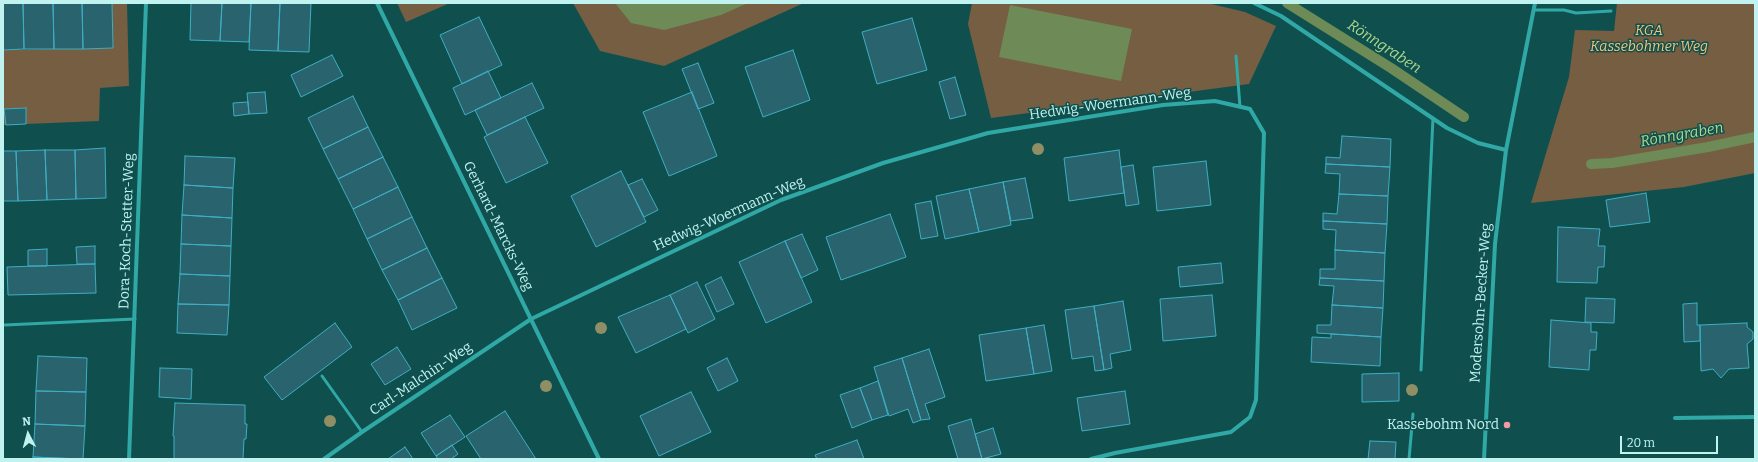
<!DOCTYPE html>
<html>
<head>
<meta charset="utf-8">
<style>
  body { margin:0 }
  #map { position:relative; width:1758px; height:462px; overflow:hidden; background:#0f504f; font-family:Bitter,serif }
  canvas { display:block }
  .frame { position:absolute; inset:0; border:4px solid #c0f3f0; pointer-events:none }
  .north { position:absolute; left:8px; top:414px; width:40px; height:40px; -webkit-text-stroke:3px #0f504f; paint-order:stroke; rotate:354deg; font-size:11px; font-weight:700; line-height:16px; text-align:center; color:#c0f3f0 }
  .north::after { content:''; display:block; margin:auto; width:14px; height:18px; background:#c0f3f0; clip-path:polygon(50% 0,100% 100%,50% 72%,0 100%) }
  .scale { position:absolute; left:1620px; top:436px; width:98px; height:18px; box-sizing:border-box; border:2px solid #c0f3f0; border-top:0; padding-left:5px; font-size:12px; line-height:14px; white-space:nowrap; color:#c0f3f0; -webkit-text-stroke:3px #0f504f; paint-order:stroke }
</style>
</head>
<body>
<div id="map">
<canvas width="1758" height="462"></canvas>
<div class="frame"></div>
<div class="north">N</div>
<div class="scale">20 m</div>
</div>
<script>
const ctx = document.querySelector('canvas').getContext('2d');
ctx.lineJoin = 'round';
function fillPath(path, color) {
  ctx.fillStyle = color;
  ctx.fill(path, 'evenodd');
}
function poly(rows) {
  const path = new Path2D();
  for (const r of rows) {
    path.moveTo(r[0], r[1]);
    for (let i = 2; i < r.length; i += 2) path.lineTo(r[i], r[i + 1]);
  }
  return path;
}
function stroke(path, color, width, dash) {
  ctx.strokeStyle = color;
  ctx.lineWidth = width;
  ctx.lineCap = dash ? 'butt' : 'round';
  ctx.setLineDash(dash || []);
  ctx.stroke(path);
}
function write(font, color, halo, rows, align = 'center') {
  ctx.font = font + ' Bitter,serif';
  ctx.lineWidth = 3;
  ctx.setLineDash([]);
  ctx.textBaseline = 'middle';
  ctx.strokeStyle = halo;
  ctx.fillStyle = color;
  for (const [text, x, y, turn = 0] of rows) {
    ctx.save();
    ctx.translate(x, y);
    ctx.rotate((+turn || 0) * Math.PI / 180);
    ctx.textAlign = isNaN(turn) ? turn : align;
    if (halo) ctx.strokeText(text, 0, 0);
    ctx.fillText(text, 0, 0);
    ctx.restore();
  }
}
fillPath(poly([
  [112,3,127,3,129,86,100,88,99,121,26,124,25,108,5,109,6,125,3,125,3,50,113,48],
  [397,3,450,3,406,22],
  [573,3,804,3,664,66,600,51],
  [972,3,1207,3,1245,12,1276,26,1249,84,991,118,968,24],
  [1617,3,1755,3,1755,173,1684,187,1531,203,1569,77,1575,30,1614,31]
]), '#755e42');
fillPath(poly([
  [615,3,748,3,721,15,664,30,631,23],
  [1010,5,1132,29,1121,81,999,57]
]), '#6d8a57');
stroke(poly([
  [1287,3,1391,68,1464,117],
  [1591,164,1612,163,1708,147,1755,137]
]), '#6d8a57', 10);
const building = poly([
  [3,3,23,3,24,49,3,50,3,3],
  [23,3,53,3,54,49,24,49,23,3],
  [53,3,82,3,83,49,54,49,53,3],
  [82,3,112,3,113,48,83,49,82,3],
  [191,3,222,3,220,41,190,40,191,3],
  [222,3,251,3,249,42,220,41,222,3],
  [251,3,280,3,278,51,249,50,251,3],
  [280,3,311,3,309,52,278,51,280,3],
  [479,17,502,65,462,84,440,35,479,17],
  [912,18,927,70,877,84,862,32,912,18],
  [793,50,810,100,763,117,745,67,793,50],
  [332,55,343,76,301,97,291,75,332,55],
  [698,63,714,103,698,109,682,69,698,63],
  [488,71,501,98,465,115,453,88,488,71],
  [955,77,966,115,950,119,939,82,955,77],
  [532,83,544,108,487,135,475,110,532,83],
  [265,92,267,113,249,114,247,93,265,92],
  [692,92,717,156,669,176,643,112,692,92],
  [353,96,368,127,323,149,308,118,353,96],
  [248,102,249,114,234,116,233,103,248,102],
  [26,108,26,124,6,125,4,109,26,108],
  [525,117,548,163,506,183,484,137,525,117],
  [368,127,383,157,338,179,323,149,368,127],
  [1342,136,1391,139,1390,167,1326,164,1326,157,1340,158,1342,136],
  [105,148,106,198,76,199,75,150,105,148],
  [45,150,75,150,76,199,47,200,45,150],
  [45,150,47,200,18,201,16,151,45,150],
  [1119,150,1124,193,1069,201,1064,158,1119,150],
  [3,151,16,151,18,201,3,201,3,151],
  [185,156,235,158,233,188,184,185,185,156],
  [383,157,398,187,353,209,338,179,383,157],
  [1206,161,1211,205,1157,211,1153,167,1206,161],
  [1326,164,1390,167,1388,196,1339,194,1340,174,1325,173,1326,164],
  [1133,165,1139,204,1126,206,1121,167,1133,165],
  [621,171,646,222,596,247,571,196,621,171],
  [1025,178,1033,218,1011,221,1003,182,1025,178],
  [642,179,658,210,644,217,628,185,642,179],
  [1003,182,1011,225,979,232,969,189,1003,182],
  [184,185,233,188,232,218,182,215,184,185],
  [398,187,412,217,367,239,353,209,398,187],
  [969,189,979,232,945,239,936,196,969,189],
  [1646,193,1650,222,1610,227,1606,200,1646,193],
  [1339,194,1388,196,1387,224,1323,221,1323,213,1337,214,1339,194],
  [931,201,938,236,921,239,915,204,931,201],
  [890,214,906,257,841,280,826,237,890,214],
  [182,215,232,218,231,246,181,244,182,215],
  [412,217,427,248,382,270,367,239,412,217],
  [1323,221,1387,224,1385,253,1335,250,1336,230,1323,229,1323,221],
  [1558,227,1600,229,1598,246,1605,246,1604,267,1598,267,1597,283,1557,282,1558,227],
  [802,234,818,270,801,278,785,241,802,234],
  [785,241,812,302,766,323,739,262,785,241],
  [181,244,231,246,230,276,180,274,181,244],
  [95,246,95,264,77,264,76,247,95,246],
  [427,248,442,278,398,300,382,270,427,248],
  [47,249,47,266,28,266,28,250,47,249],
  [1335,250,1385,253,1384,281,1320,278,1320,269,1335,269,1335,250],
  [1221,263,1223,283,1180,287,1178,267,1221,263],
  [95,264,96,293,8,295,7,267,95,264],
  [180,274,230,276,229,305,178,304,180,274],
  [721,277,734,304,717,312,705,285,721,277],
  [442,278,457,308,412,330,398,300,442,278],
  [1320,278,1384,281,1383,308,1332,305,1334,286,1319,285,1320,278],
  [697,282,715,319,688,333,670,295,697,282],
  [670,295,686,329,636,353,618,317,670,295],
  [1212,295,1216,336,1163,341,1160,299,1212,295],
  [1586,298,1615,299,1614,323,1585,322,1586,298],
  [1123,301,1131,350,1110,354,1112,368,1104,370,1094,306,1123,301],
  [1697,303,1697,325,1700,325,1700,341,1684,342,1683,304,1697,303],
  [178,304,229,305,227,335,177,333,178,304],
  [1332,305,1383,308,1381,337,1317,333,1317,325,1331,325,1332,305],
  [1094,306,1104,370,1095,371,1093,356,1072,359,1065,310,1094,306],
  [1551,320,1591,323,1591,332,1597,332,1596,350,1590,350,1589,370,1549,367,1551,320],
  [335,323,352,347,282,400,264,377,335,323],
  [1747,323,1747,327,1753,332,1753,339,1747,344,1749,368,1729,369,1721,378,1713,369,1701,371,1700,325,1747,323],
  [1044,325,1052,371,1034,374,1026,328,1044,325],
  [1026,328,1034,374,986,381,979,335,1026,328],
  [1331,334,1381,337,1380,366,1311,362,1312,337,1331,338,1331,334],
  [397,347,411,369,385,385,371,364,397,347],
  [929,349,945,397,925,404,930,419,921,420,902,358,929,349],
  [38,356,87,358,86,392,36,391,38,356],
  [727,358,738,381,718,391,707,368,727,358],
  [902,358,921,420,913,423,908,409,889,416,874,367,902,358],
  [160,368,192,369,191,399,159,397,160,368],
  [1399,373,1399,401,1362,402,1362,374,1399,373],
  [878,381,888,415,872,420,860,388,878,381],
  [860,388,872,420,852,428,840,395,860,388],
  [36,391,86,392,85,426,35,424,36,391],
  [1125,391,1130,424,1082,431,1077,398,1125,391],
  [691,392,711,432,659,456,640,416,691,392],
  [175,403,245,405,245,424,247,424,246,439,244,439,243,459,174,459,174,436,173,436,175,403],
  [505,411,536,459,481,459,466,436,505,411],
  [450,415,465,437,436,456,421,433,450,415],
  [971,419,982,459,958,459,948,426,971,419],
  [35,424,85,426,83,459,33,457,35,424],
  [993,428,1001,454,982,459,975,434,993,428],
  [857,440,864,459,817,459,815,455,857,440],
  [1370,441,1396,442,1395,459,1368,459,1370,441],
  [452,445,458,454,451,459,438,459,436,456,452,445],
  [405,447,413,459,388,459,405,447],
  [33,457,75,459,33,459,33,457]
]);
fillPath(building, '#29636e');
stroke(building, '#3eaec3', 1);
stroke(poly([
  [1534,10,1564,10,1576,13,1611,11],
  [1236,56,1240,107],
  [5,325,135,319],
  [1421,370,1433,118],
  [322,376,362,432],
  [1409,459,1413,414]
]), '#30a9a6', 3);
stroke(poly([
  [377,3,599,459],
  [1254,3,1281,16,1447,128,1478,143,1506,150],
  [1675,418,1755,417],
  [129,459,146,3],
  [324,459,362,432,531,319,781,200,883,163,988,133,1163,105,1215,101,1250,109,1264,133,1256,400,1250,417,1231,432,1115,453,1091,459],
  [1484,459,1495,244,1506,150,1535,3]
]), '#30a9a6', 4);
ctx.fillStyle = '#908e65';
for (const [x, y] of [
  [1038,149],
  [601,328],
  [546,386],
  [1412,390],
  [330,421]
]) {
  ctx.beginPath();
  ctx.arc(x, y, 6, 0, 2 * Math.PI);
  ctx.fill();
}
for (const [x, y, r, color] of [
  [1507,425,4,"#f49aa4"]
]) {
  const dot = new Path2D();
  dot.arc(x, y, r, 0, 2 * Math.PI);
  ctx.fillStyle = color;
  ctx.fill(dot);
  stroke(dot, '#0f504f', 1.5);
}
write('italic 14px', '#f9c177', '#0f504f', [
  ["KGA",1649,31],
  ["Kassebohmer Weg",1649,47]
]);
write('14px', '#c0f3f0', '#0f504f', [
  ["Hedwig-Woermann-Weg",1110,104,-8],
  ["Hedwig-Woermann-Weg",729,214,-24],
  ["Gerhard-Marcks-Weg",498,226,64],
  ["Dora-Koch-Stetter-Weg",127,231,-88],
  ["Modersohn-Becker-Weg",1481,303,-86],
  ["Carl-Malchin-Weg",421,379,-34]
]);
write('14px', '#c0f3f0', '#0f504f', [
  ["Kassebohm Nord",1499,425]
], 'right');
write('italic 15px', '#add98c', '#0f504f', [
  ["Rönngraben",1384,47,33],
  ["Rönngraben",1682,135,-10]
]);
</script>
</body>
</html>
